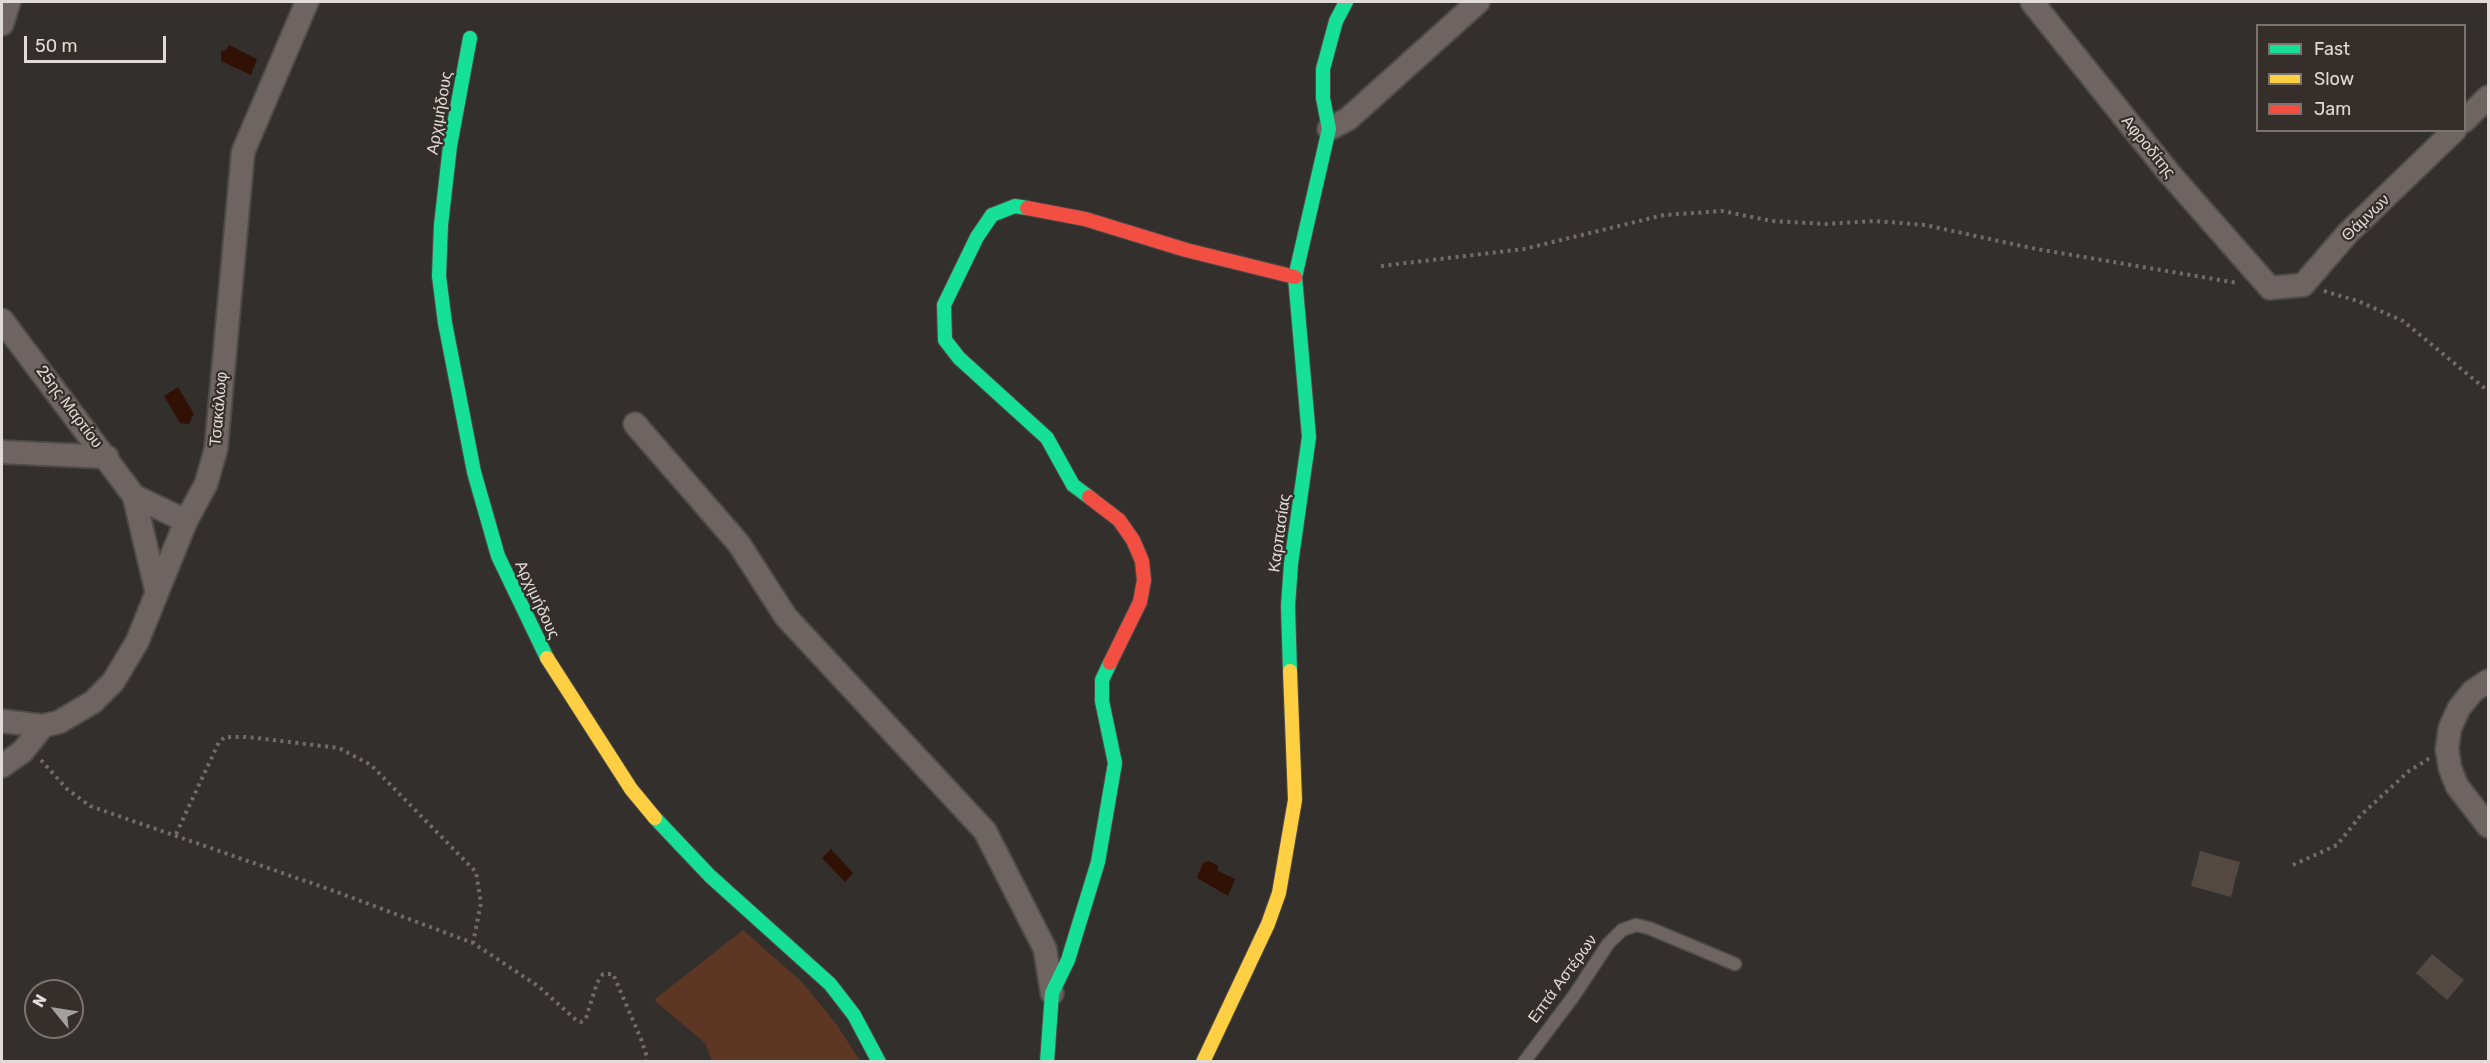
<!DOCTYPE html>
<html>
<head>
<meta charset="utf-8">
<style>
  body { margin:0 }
  #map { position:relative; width:2490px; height:1063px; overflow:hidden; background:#332f2d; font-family:Rubik,sans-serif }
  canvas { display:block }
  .frame { position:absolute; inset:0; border:3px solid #e0dbd8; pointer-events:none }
  .legend { position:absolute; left:2256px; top:24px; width:210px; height:108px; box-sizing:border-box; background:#362e2a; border:2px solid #7a7370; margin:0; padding:8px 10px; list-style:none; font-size:18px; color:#e0dbd8 }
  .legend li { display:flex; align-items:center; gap:12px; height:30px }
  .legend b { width:30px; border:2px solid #7a7370 }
  .north { position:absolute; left:24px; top:979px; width:60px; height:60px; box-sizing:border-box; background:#362e2a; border:2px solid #7a7370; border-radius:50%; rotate:300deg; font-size:16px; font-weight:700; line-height:24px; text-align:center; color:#e0dbd8 }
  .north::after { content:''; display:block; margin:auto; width:21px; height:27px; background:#a39f9c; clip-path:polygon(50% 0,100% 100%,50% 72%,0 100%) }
  .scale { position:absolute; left:24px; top:36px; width:142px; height:27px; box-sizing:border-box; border:3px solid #e0dbd8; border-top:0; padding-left:8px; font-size:18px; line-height:21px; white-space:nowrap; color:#e0dbd8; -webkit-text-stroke:4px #362e2a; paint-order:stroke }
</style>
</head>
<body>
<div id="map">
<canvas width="2490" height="1063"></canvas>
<div class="frame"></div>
<ul class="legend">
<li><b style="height:8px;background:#16e098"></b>Fast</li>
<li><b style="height:8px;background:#ffcf43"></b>Slow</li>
<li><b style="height:8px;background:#f24e42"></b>Jam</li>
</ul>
<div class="north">N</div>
<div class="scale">50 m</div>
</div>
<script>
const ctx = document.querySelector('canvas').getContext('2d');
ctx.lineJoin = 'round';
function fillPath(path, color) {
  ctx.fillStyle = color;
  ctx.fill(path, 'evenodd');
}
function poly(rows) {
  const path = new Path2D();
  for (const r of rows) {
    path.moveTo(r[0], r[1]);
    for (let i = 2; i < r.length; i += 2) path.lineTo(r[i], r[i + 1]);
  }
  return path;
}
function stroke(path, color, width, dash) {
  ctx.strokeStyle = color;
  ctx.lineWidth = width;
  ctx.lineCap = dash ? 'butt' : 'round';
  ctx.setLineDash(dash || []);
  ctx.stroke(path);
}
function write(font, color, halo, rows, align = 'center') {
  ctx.font = font + ' Rubik,sans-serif';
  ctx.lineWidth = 4.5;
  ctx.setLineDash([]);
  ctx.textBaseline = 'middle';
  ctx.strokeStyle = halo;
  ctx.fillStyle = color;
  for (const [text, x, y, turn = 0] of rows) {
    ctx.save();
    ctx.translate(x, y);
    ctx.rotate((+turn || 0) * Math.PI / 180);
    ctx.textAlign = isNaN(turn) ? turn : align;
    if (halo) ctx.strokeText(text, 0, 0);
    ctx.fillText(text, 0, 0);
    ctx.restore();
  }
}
fillPath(poly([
  [743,930,802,982,837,1025,860,1061,712,1061,705,1043,654,1000]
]), '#5e3724');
fillPath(poly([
  [229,45,257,59,251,75,221,61,221,51,226,50],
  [178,387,194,414,189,424,180,423,164,396],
  [831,849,853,873,845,882,822,858],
  [1209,861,1218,866,1218,871,1235,879,1228,896,1197,878,1203,863]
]), '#311104');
fillPath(poly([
  [2200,851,2240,862,2231,897,2191,886],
  [2432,954,2464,980,2447,1000,2416,973]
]), '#534842');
const lane = poly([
  [1524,1062,1573,997,1608,944,1622,930,1636,925,1649,928,1735,964]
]);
const street = poly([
  [2032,2,2169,173,2270,288,2303,285,2348,233,2455,130],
  [2,24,9,2],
  [2464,121,2488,97],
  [1329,129,1348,119,1478,2],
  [2,320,134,496,156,589],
  [635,424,739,544,786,617,985,831,1045,949,1052,993],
  [2,452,107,457],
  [134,496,186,521],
  [2488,681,2473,691,2459,708,2450,728,2447,749,2450,768,2457,786,2488,826],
  [2,721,43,726,59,722,93,702,113,682,137,642,186,521,206,484,216,449,243,152,307,2],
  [2,766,22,752,43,726]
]);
const fast = poly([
  [470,38,450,146,441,225,439,276,445,323,474,472,498,556,547,658],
  [1027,208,1015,206,992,215,977,237,944,305,945,340,959,358,1047,438,1073,485,1089,497],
  [1290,671,1288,606,1291,564,1309,437,1295,277,1329,129,1323,98,1323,69,1336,21,1346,2],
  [655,818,710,876,830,984,854,1015,879,1062],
  [1047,1062,1052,993,1068,960,1098,862,1115,763,1102,701,1102,680,1110,663]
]);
const slow = poly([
  [547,658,631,789,655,818],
  [1203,1062,1268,924,1279,893,1295,800,1290,671]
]);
const jam = poly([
  [1027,208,1085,219,1186,250,1295,277],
  [1089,497,1119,520,1133,540,1142,561,1144,580,1140,602,1110,663]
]);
stroke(lane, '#4e4b49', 15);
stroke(street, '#4e4b49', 26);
stroke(fast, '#4e4b49', 16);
stroke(slow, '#4e4b49', 16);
stroke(jam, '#4e4b49', 16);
stroke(poly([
  [1381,266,1524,249,1664,215,1722,211,1772,221,1826,224,1875,221,1925,225,2036,249,2238,283],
  [2324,291,2358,301,2403,321,2488,391],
  [41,760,67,789,90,806,334,891,473,943,538,986,576,1020,581,1022,586,1018,597,983,603,974,613,974,641,1039,647,1057,646,1062],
  [176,834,219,742,225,737,248,737,339,748,371,765,476,872,481,903,473,943],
  [2293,865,2337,845,2361,815,2409,771,2430,758]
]), '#726c69', 4, [3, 4.5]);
stroke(lane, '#6e6562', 12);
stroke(street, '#6e6562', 22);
stroke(fast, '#16e098', 14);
stroke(slow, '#ffcf43', 14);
stroke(jam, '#f24e42', 14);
write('16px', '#e0dbd8', '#362e2a', [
  ["Αρχιμήδους",440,113,-80],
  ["Αφροδίτης",2148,147,51],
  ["Θάμνων",2366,218,-44],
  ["25ης Μαρτίου",69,407,53],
  ["Τσακάλωφ",219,409,-85],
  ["Καρπασίας",1280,533,-82],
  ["Αρχιμήδους",537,600,65],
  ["Επτά Αστέρων",1563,979,-54]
]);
</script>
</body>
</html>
